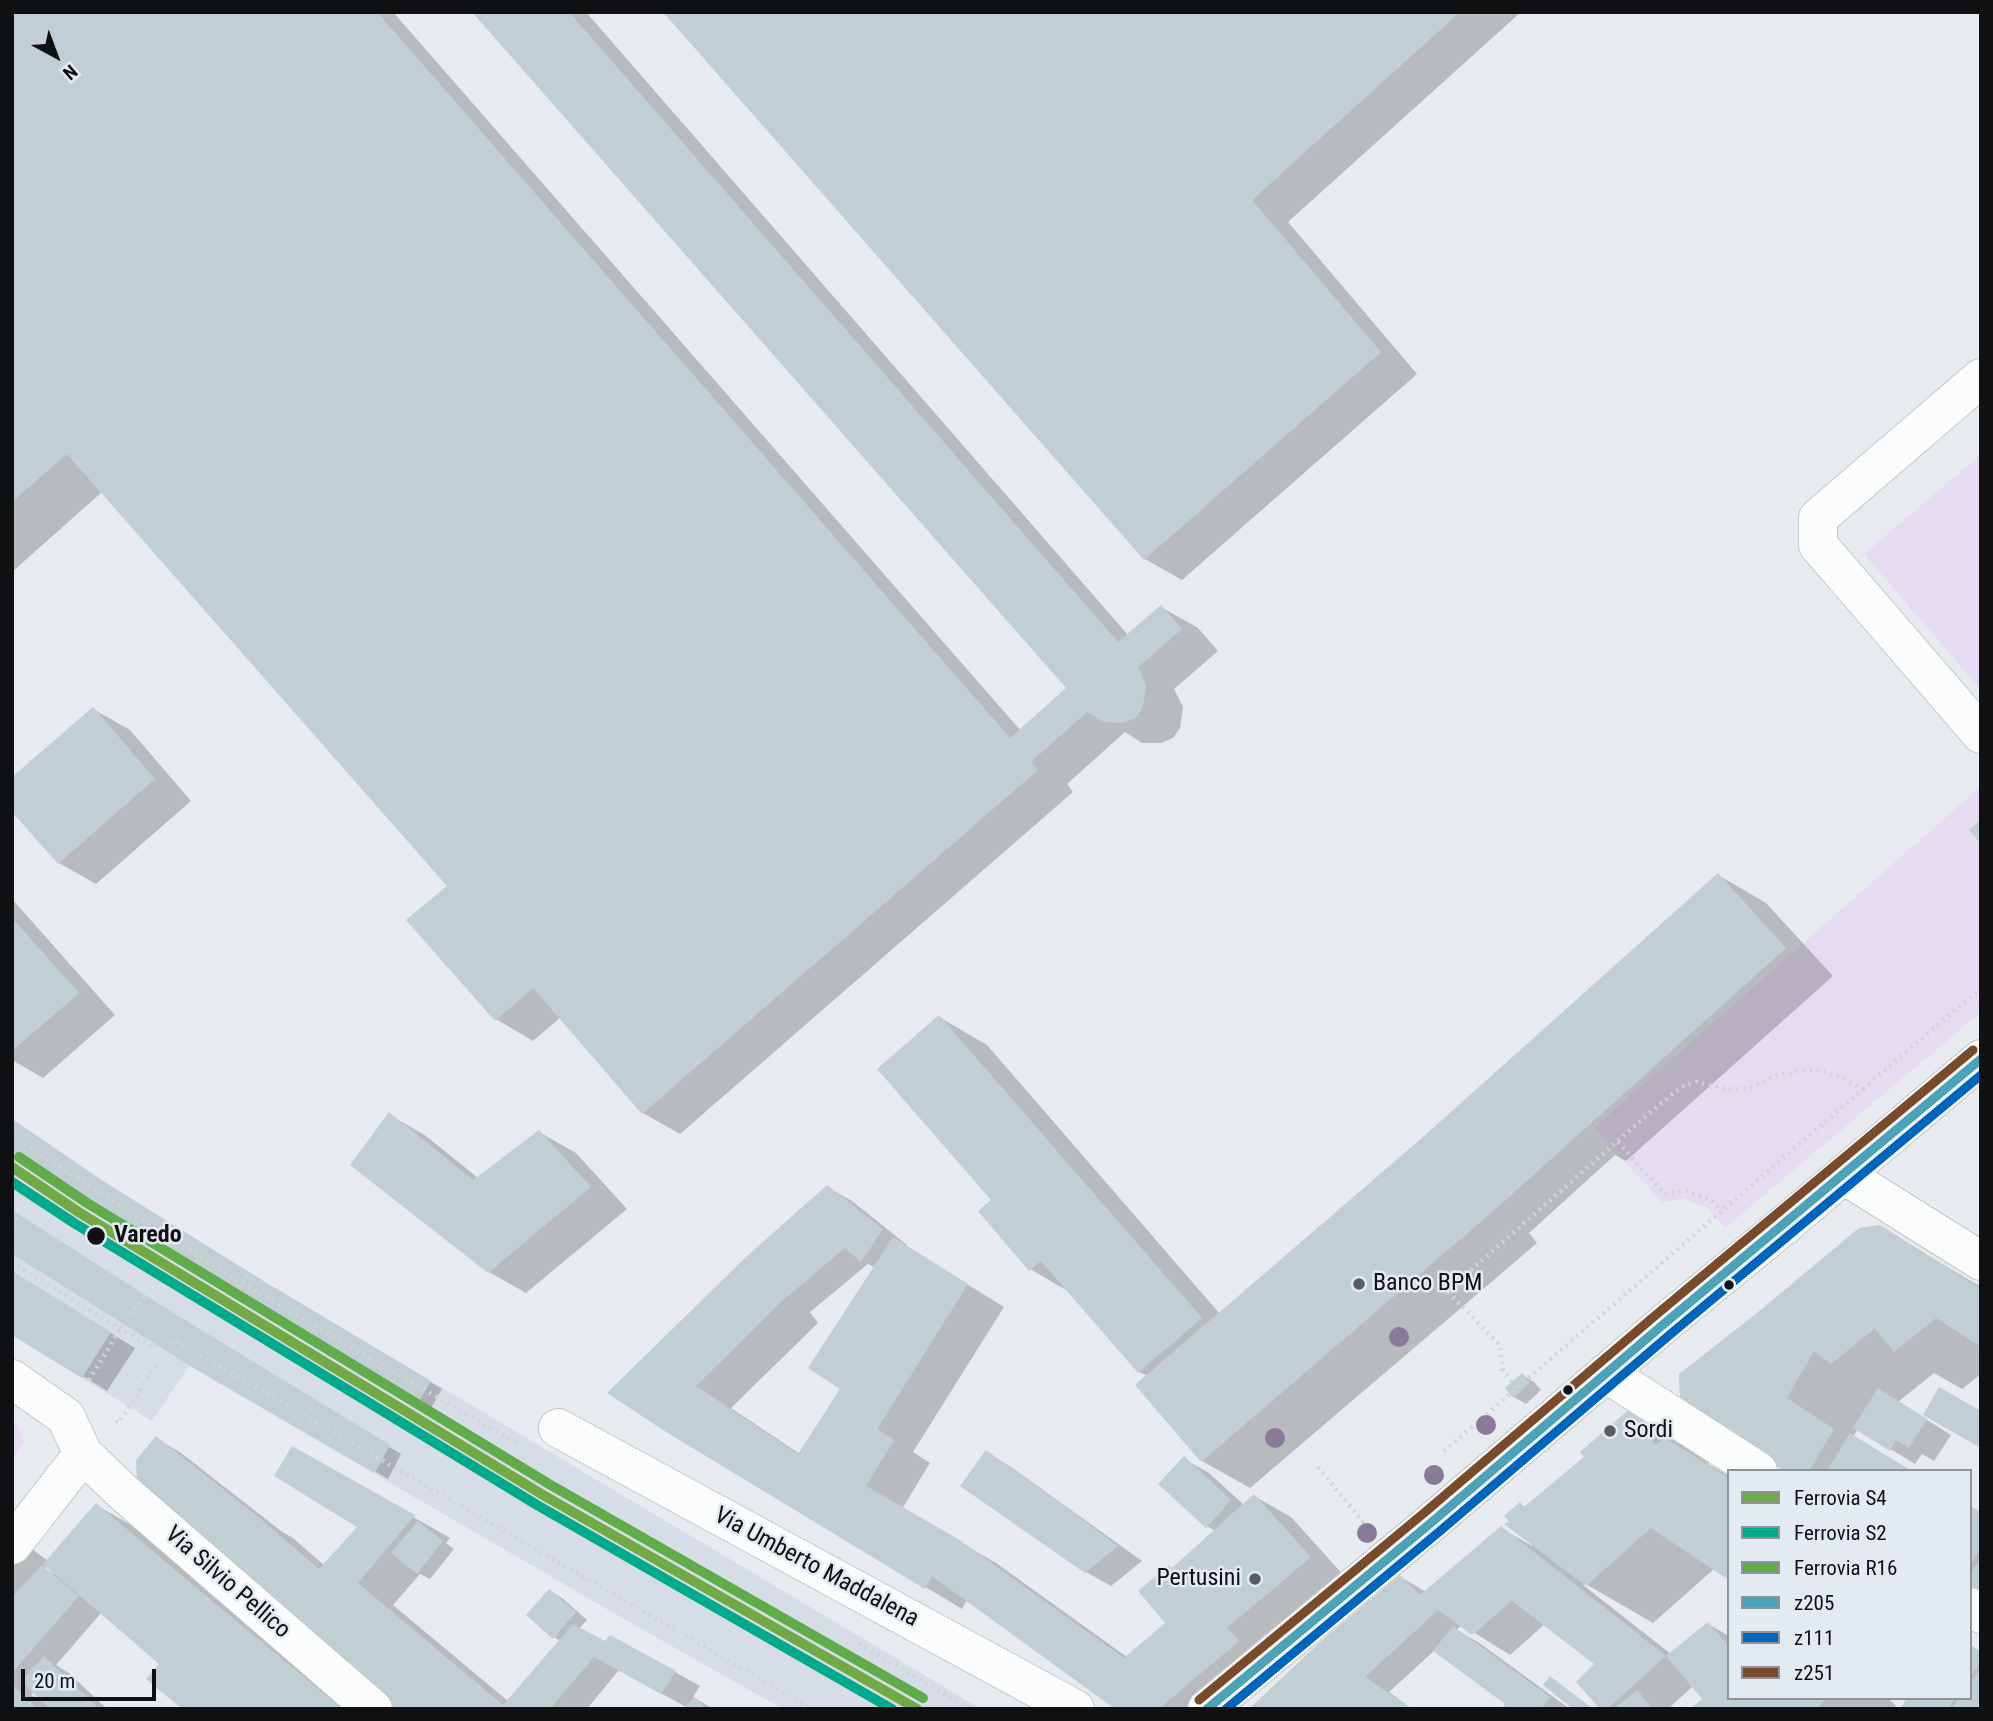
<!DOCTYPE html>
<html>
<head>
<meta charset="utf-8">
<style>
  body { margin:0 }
  #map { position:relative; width:1993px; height:1721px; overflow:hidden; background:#e7eaee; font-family:"Roboto Condensed",sans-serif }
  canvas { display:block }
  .frame { position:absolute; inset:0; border:14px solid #0e1012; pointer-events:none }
  .legend { position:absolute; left:1727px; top:1469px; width:245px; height:231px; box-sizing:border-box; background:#e4eaf1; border:2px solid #8e9398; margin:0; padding:9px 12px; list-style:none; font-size:21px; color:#0e1012 }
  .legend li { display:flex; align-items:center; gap:14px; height:35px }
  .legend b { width:35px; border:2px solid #8e9398 }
  .north { position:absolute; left:21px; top:21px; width:70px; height:70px; -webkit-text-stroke:5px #e4eaf1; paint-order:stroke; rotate:139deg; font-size:19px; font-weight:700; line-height:28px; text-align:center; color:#0e1012 }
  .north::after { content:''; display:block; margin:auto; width:24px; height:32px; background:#0e1012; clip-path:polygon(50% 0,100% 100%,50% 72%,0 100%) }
  .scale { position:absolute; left:21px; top:1669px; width:135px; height:32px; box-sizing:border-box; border:4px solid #0e1012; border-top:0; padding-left:9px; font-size:21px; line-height:24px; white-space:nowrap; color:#0e1012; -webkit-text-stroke:5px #e4eaf1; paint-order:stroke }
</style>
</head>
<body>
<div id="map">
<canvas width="1993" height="1721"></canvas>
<div class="frame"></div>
<ul class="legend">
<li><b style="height:9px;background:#71a945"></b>Ferrovia S4</li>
<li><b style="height:9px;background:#00aa8a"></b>Ferrovia S2</li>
<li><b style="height:9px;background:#60ac4b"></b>Ferrovia R16</li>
<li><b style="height:9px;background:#4ca2b8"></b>z205</li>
<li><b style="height:9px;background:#0065bd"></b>z111</li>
<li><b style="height:9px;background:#7a4b2a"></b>z251</li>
</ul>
<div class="north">N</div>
<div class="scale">20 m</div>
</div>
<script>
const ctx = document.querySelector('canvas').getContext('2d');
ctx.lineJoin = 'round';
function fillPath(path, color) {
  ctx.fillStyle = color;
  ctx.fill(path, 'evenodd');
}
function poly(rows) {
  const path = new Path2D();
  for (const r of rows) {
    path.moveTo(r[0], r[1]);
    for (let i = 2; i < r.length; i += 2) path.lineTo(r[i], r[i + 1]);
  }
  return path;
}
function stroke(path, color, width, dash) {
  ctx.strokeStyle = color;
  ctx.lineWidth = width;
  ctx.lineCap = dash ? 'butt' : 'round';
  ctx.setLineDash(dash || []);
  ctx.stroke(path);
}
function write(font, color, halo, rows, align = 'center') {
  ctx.font = font + ' "Roboto Condensed",sans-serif';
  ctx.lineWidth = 5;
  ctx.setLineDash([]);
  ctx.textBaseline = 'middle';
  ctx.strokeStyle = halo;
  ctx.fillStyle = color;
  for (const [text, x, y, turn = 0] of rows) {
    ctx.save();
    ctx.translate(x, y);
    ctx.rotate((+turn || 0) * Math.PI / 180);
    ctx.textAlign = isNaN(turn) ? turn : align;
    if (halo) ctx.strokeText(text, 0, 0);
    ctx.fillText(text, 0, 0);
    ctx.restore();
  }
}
fillPath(poly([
  [12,1119,103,1181,265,1282,981,1709,783,1709,631,1623,189,1366,152,1421,12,1335]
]), '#d6dde6');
fillPath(poly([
  [1981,454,1981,690,1864,554],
  [1981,786,1981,1012,1725,1228,1708,1208,1684,1199,1662,1202,1594,1128],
  [12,1420,18,1425,24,1443,12,1459]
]), '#e5dcf1');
fillPath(poly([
  [12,12,393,12,1021,731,1069,688,474,12,586,12,1128,635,1161,607,1198,628,1218,651,1174,689,1183,707,1180,728,1173,738,1161,743,1142,743,1125,732,1067,784,1073,792,680,1134,643,1113,561,1017,533,1041,496,1019,449,886,102,492,12,572],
  [665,12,1521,12,1288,222,1417,374,1182,580,1145,559],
  [93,709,130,730,191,801,96,884,59,863],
  [1718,875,1766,903,1833,976,1626,1161,1615,1155,1529,1233,1537,1243,1250,1488,1202,1461,1148,1376,1139,1372,1071,1293,1030,1269,994,1200,939,1017,987,1045,1220,1314,1424,1138],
  [12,899,115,1015,43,1078,12,1060],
  [390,1115,426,1136,478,1178,539,1132,576,1153,627,1209,526,1293,489,1272],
  [827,1187,852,1201,907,1245,905,1246,1004,1307,913,1452,930,1463,902,1509,996,1563,1127,1657,1168,1623,1173,1569,1215,1531,1207,1526,1184,1459,1209,1473,1244,1505,1254,1496,1291,1517,1347,1579,1221,1709,1118,1709,967,1600,962,1609,664,1429],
  [868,1264,875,1268,843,1389,800,1454,731,1408,818,1323,810,1312],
  [115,1190,277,1291,442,1389,430,1410,194,1268],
  [1880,1227,1981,1287,1981,1374,1962,1389,1934,1373,1898,1402,1951,1435,1934,1461,1922,1454,1915,1464,1858,1429,1853,1437,1910,1471,1787,1471,1681,1399],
  [26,1280,135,1348,107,1391,12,1333],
  [179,1318,401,1454,388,1479,190,1364],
  [1522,1375,1534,1382,1541,1390,1526,1404,1514,1397],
  [1634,1407,1713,1460,1708,1464,1729,1476,1729,1578,1714,1569,1653,1623,1584,1583,1583,1585,1671,1654,1708,1624,1729,1636,1729,1698,1888,1698,1896,1706,1893,1709,1693,1709,1704,1699,1693,1686,1668,1709,1602,1709,1597,1663,1545,1624,1510,1655,1462,1625,1456,1630,1478,1642,1570,1709,1504,1709,1508,1704,1435,1650,1389,1692,1412,1709,1251,1709,1401,1577,1426,1592,1501,1528,1532,1546,1533,1544,1520,1504,1526,1507,1586,1458],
  [156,1438,181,1453,281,1531,293,1538,325,1566,359,1527,293,1448,450,1538,446,1543,454,1549,430,1579,420,1574,393,1605,508,1701,560,1641,554,1637,550,1591,562,1598,587,1620,579,1629,606,1643,675,1672,700,1686,693,1697,713,1709,684,1709,686,1707,619,1670,587,1709,397,1709],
  [986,1452,1011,1467,1142,1561,1111,1586,1086,1572],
  [96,1505,133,1526,248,1623,247,1625,352,1709,184,1709,162,1663,102,1612,56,1665,69,1673,107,1709,12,1709,12,1534,48,1561],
  [48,1565,56,1575,45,1568],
  [34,1691,43,1702,31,1695],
  [1970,1507,1981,1514,1981,1597,1970,1590],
  [1970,1645,1981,1652,1981,1709,1902,1709,1909,1698,1970,1698]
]), '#0003');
fillPath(poly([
  [12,12,377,12,1010,738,1066,688,472,12,569,12,1118,642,1161,605,1182,629,1138,667,1146,685,1143,706,1136,718,1123,723,1104,722,1087,712,1031,762,1038,770,642,1114,533,988,495,1021,406,920,447,886,67,454,12,502],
  [663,12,1460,12,1252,200,1381,352,1144,560],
  [93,707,155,779,58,864,12,812,12,777],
  [1981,820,1981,844,1969,830],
  [1718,873,1786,948,1490,1214,1201,1462,1135,1385,1423,1137],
  [12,918,79,993,12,1051],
  [939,1015,1202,1318,1138,1373,1041,1261,1029,1271,978,1211,991,1200,877,1069],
  [389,1112,473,1180,539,1130,591,1187,488,1273,350,1165],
  [12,1119,103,1181,265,1282,431,1381,417,1405,193,1270,12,1152],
  [827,1185,883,1229,861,1262,845,1248,782,1301,696,1386,798,1454,840,1389,808,1368,893,1237,968,1284,877,1429,894,1440,866,1486,958,1539,1124,1658,1165,1623,1138,1591,1169,1565,1172,1568,1254,1494,1311,1557,1227,1628,1239,1641,1159,1709,1115,1709,932,1576,925,1589,663,1430,607,1393,746,1257],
  [12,1210,167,1309,390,1445,375,1473,189,1365,12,1254],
  [1880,1225,1981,1289,1981,1347,1936,1318,1894,1352,1875,1328,1831,1364,1814,1351,1787,1398,1834,1429,1809,1471,1784,1471,1680,1400,1679,1374,1757,1313,1859,1228],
  [12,1271,111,1332,82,1378,12,1335],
  [1522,1373,1530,1383,1513,1398,1505,1388],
  [1939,1387,1981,1411,1981,1448,1923,1415],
  [1878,1388,1927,1419,1909,1448,1896,1440,1890,1451,1853,1428],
  [1634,1405,1648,1421,1641,1426,1656,1445,1665,1438,1729,1478,1729,1580,1651,1528,1586,1586,1504,1524,1509,1522,1504,1516,1520,1502,1524,1507,1584,1457,1580,1452],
  [1850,1433,1912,1471,1827,1471],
  [156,1436,256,1515,319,1569,357,1527,274,1476,292,1446,415,1515,358,1583,503,1705,573,1624,605,1641,610,1635,676,1671,661,1694,594,1657,550,1709,394,1709,310,1639,137,1485,136,1460],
  [986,1450,1063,1505,1118,1546,1085,1573,960,1486],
  [1184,1456,1231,1500,1206,1528,1158,1484],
  [96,1503,212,1601,343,1709,182,1709,146,1679,159,1664,43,1564],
  [1970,1506,1981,1512,1981,1548,1970,1565],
  [418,1521,443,1541,417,1574,391,1553],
  [1501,1526,1666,1656,1607,1709,1600,1709,1576,1682,1594,1664,1512,1601,1472,1635,1438,1610,1365,1677,1412,1709,1249,1709,1319,1643,1400,1575,1420,1595],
  [1981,1558,1981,1599,1970,1592,1970,1574],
  [42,1565,79,1596,12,1673,12,1597],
  [549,1589,576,1612,553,1639,526,1615],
  [1708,1622,1729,1647,1729,1698,1827,1698,1816,1709,1690,1709,1702,1699,1666,1656],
  [1453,1626,1550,1697,1541,1709,1502,1709,1505,1704,1433,1651],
  [1970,1646,1981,1653,1981,1662,1970,1677],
  [44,1656,99,1709,50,1709,21,1681],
  [1981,1668,1981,1709,1952,1709,1959,1698,1970,1698,1970,1683],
  [1550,1676,1593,1709,1573,1709,1543,1685],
  [12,1684,38,1709,12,1709],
  [1637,1690,1653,1709,1614,1709],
  [695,1697,706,1709,682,1709],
  [1907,1698,1955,1698,1948,1709,1900,1709]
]), '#c1ced4');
const minor = poly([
  [1981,378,1818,518,1818,545,1981,734],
  [1844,1175,1981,1261],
  [1606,1373,1758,1471],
  [12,1379,66,1417,83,1454,124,1493,373,1709],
  [558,1428,1075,1709],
  [12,1545,83,1454],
  [1970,1607,1981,1614]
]);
const tertiary = poly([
  [1207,1709,1432,1522,1665,1323,1783,1226,1981,1059]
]);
stroke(minor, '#c5c7ca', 40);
stroke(tertiary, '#c5c7ca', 40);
stroke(poly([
  [1863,1089,1981,988],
  [12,1136,242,1283,519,1445],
  [1618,1142,1665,1194,1686,1191,1711,1200,1722,1211],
  [12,1225,19,1215],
  [164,1251,181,1229],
  [12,1262,120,1329,152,1347,176,1341,812,1709],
  [235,1294,250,1272],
  [89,1380,120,1329,145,1295],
  [116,1421,119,1423,156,1365],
  [1444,1451,1863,1089,1840,1077,1815,1069,1777,1075,1748,1089,1720,1088,1696,1082,1681,1087,1631,1129,1447,1291,1500,1345,1503,1370,1516,1389],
  [1318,1467,1363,1522,1366,1519],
  [859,1644,970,1709]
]), '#d2d3d4', 4.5, [2, 5]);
stroke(minor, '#fbfcfc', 38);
stroke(tertiary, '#fbfcfc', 38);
stroke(poly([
  [1207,1709,1432,1522,1665,1323,1981,1059]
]), '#4ca2b8', 9);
stroke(poly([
  [1226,1709,1440,1531,1673,1332,1981,1075]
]), '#0065bd', 9);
stroke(poly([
  [1199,1700,1424,1513,1657,1314,1973,1050]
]), '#7a4b2a', 9);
stroke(poly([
  [12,1167,80,1213,543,1495,917,1709]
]), '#71a945', 10);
stroke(poly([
  [12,1182,74,1223,537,1505,892,1709]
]), '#00aa8a', 10);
stroke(poly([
  [19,1157,87,1203,549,1484,923,1698]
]), '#60ac4b', 10);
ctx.fillStyle = '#8a7999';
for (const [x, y] of [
  [1399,1337],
  [1486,1425],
  [1275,1438],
  [1434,1475],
  [1367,1533]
]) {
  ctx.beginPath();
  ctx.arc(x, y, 10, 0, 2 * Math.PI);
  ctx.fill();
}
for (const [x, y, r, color] of [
  [96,1236,10,"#0e1012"],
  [1359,1284,7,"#5a5c5f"],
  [1729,1285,6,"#0e1012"],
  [1568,1390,6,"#0e1012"],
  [1610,1431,7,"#5a5c5f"],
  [1255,1579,7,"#5a5c5f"]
]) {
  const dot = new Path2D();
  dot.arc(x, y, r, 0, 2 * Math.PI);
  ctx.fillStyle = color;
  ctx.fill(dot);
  stroke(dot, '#e4eaf1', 2.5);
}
write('bold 24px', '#0e1012', '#e4eaf1', [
  ["Varedo",114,1236]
], 'left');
write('24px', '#0e1012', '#e4eaf1', [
  ["Banco BPM",1373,1284],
  ["Sordi",1624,1431],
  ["Pertusini",1241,1579,"right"]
], 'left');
write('24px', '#0e1012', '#e4eaf1', [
  ["Via Umberto Maddalena",816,1568,28],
  ["Via Silvio Pellico",227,1583,41]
]);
</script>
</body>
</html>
